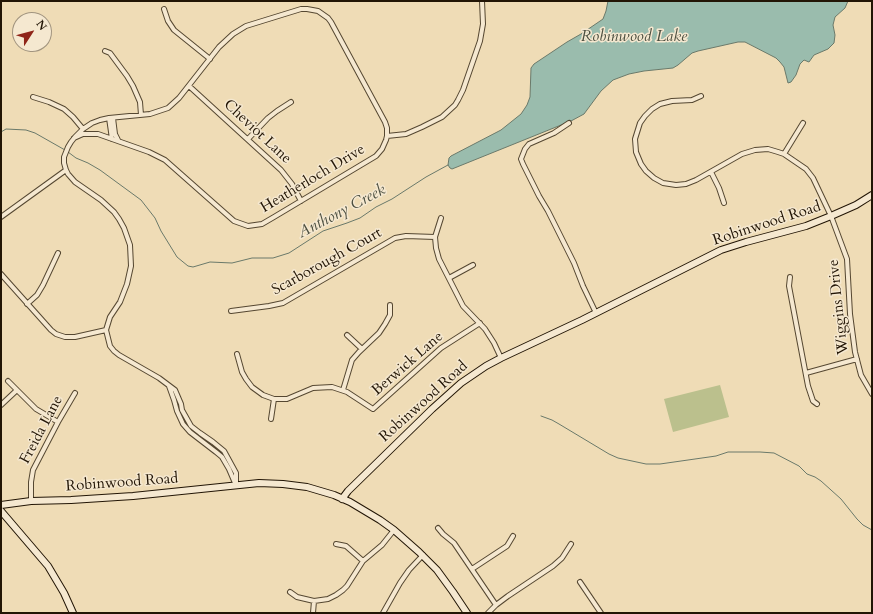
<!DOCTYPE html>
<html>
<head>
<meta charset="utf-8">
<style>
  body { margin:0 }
  #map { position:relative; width:873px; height:614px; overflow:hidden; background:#efdcb6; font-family:Cardo,serif }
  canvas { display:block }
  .frame { position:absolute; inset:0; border:2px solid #221505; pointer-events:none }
  .north { position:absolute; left:12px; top:12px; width:40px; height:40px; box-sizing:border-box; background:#f5e8d0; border:1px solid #a1947f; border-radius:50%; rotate:54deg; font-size:11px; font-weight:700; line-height:16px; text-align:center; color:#221505 }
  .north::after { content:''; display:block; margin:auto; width:14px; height:18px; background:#8f2418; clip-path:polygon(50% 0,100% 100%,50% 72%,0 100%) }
</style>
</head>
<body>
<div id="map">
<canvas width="873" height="614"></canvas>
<div class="frame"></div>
<div class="north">N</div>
</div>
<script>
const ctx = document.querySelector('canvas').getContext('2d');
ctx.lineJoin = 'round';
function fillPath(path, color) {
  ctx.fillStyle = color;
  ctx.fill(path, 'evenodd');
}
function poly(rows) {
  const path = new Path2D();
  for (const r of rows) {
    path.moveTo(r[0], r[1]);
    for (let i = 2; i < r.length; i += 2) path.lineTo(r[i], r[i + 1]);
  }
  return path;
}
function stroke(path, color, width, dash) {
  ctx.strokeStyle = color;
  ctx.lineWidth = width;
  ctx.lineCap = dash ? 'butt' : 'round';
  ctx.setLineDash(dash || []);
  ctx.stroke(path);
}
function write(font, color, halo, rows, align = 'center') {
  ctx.font = font + ' Cardo,serif';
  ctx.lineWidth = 3;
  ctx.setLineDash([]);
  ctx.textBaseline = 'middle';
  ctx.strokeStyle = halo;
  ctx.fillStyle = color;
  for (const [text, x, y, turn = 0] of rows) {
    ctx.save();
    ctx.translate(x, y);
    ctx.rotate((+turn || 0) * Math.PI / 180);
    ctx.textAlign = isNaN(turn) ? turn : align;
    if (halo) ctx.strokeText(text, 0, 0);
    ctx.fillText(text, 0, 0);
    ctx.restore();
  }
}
fillPath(poly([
  [720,385,729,417,673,432,664,399]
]), '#bbc08d');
const water = poly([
  [608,1,848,1,845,8,835,17,833,25,835,35,834,43,828,49,814,55,809,62,804,60,800,64,796,75,791,82,788,83,784,67,780,62,776,58,745,42,738,42,698,51,692,53,678,65,673,68,644,71,629,74,613,80,601,91,584,114,571,121,452,169,450,168,448,165,449,158,451,156,501,130,521,114,527,105,530,97,531,68,534,64,567,42,581,34,603,19,606,11,608,1]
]);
fillPath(water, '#9abcad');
stroke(water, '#6a796a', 1);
stroke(poly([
  [1,132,6,129,26,130,35,133,65,150],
  [68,152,76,158,88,163,100,170,141,200,155,218,161,231,177,257,188,266,193,267,210,262,232,263,252,258,273,258,289,253,323,231,347,223,360,218,376,207,392,199,426,177,448,165],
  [541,416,552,420,559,424,609,454,618,458,646,464,660,464,716,456,728,452,760,452,774,453,799,466,807,474,815,477,821,481,841,499,857,519,863,525,872,530]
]), '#6a796a', 1);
const street = poly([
  [164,9,168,21,174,30,210,59],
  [105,51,110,53,127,76,133,86,140,102,141,115],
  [189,86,281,170,292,184,301,201],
  [701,96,692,100,672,101,660,104,652,109,645,116,640,123,635,139,636,152,641,164,646,171,654,178,663,183,676,185,686,184,696,180,742,154,755,150,768,149,778,152,784,154,806,169,813,178,831,216,847,259,850,314,855,352,861,375,872,394],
  [33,97,49,102,64,109,73,117,83,129],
  [109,118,112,139],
  [113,118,115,134,118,140],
  [569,123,554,133,529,144,525,149,521,159,523,164,539,196,548,211,574,263,583,286,596,313],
  [387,136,406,134,422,127,442,117,455,105,458,100,463,90,480,41,483,24,482,1],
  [74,138,83,134,98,134,149,152,165,160,234,221,248,226,262,224,274,217,376,156,382,149,386,140,387,136,387,128,385,122,331,22,328,18,318,11,307,9,301,9,246,26,233,34,219,47,179,98,168,108,150,114,109,118,100,120,92,123,83,129,75,137,71,142,68,147,64,157,64,163,66,170,68,174,75,182,101,200,114,212,119,219,124,228,130,245,131,266,127,284,120,302,110,317,106,330,110,346,114,351,119,355,159,378,175,390,181,404,182,410,191,426,200,433,213,442,224,451,236,473,236,485],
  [248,139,268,118,277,111,291,102],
  [784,154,803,123],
  [711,172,719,188,724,203],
  [1,217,66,170],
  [441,218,435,237,436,248,439,259,463,306,485,329,494,343,501,358],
  [1,274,51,330,56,334,65,337,75,337,106,330],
  [790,277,789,286,808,386,813,401,817,404],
  [449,278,473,265],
  [27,304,37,295,43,285,58,253],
  [231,311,269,306,283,303,395,238,406,236,435,237],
  [347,335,362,349],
  [237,354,242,372,246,379,252,387,263,395,274,399,287,399,313,388,332,387,347,392,373,409,441,348,480,323],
  [806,373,857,359],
  [8,381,36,409,58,422],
  [169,386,174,400,177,411,183,424,190,432,216,452,222,457,229,469,235,483],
  [343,390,352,360,359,352,379,333,385,324,390,315,390,305],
  [1,405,17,390],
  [271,419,274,399],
  [31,501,31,482,33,470,58,422,75,393],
  [438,528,443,534,454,543,496,605],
  [336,544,346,546,363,561],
  [472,569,507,546,513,536],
  [580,582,601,613],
  [290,592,297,597,314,601,328,599,336,595,343,590,347,586,363,561,382,545,394,530],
  [313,613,314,601],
  [383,613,400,583,409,570,423,555],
  [488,613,496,605,508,596,553,566,562,558,571,544]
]);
const secondary = poly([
  [342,499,348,491,432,409,461,383,486,366,501,358,582,320,721,250,746,242,806,226,831,216,856,205,872,195],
  [1,505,31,501,71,500,133,496,259,483,283,484,307,487,334,495,350,502,380,520,394,530,419,552,437,570,453,592,467,613],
  [1,511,48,566,64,593,73,613]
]);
stroke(street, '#554731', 6);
stroke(secondary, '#221505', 8);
stroke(street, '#f5e8d0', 4);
stroke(secondary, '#f5e8d0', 6);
write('15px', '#221505', '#f5e8d0', [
  ["Cheviot Lane",257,132,43],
  ["Heatherloch Drive",313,179,-31],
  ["Robinwood Road",767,224,-18],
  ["Scarborough Court",327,262,-29],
  ["Wiggins Drive",839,307,-96],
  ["Berwick Lane",408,364,-41],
  ["Robinwood Road",424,402,-42],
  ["Freida Lane",42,430,-62],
  ["Robinwood Road",122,483,-4]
]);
write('italic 16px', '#4c4f40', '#f5e8d0', [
  ["Robinwood Lake",634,37],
  ["Anthony Creek",342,212,-28]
]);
</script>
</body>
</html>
